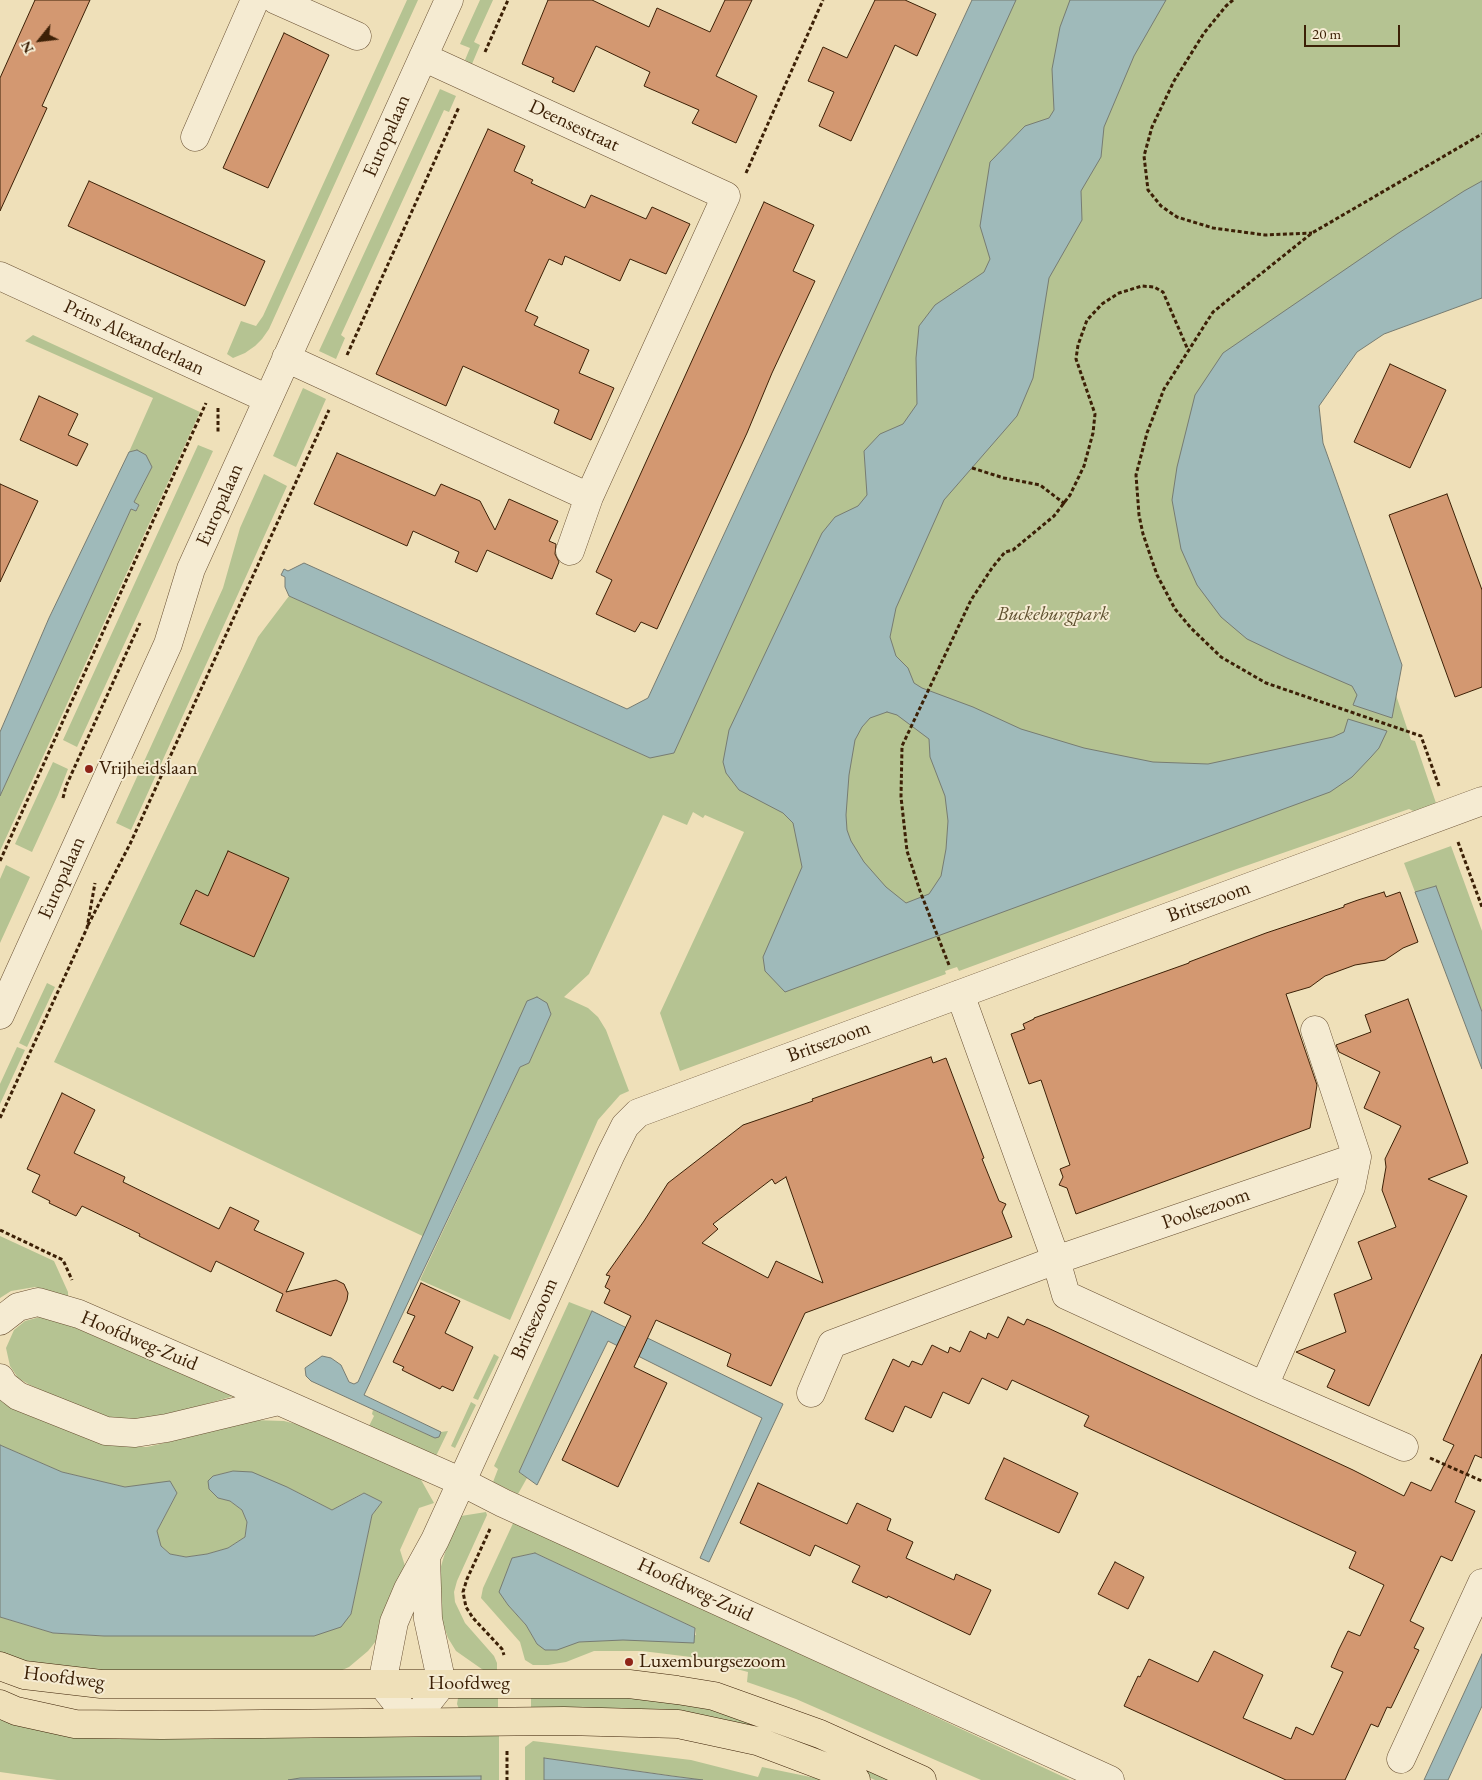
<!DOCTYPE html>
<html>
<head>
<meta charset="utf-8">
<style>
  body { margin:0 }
  #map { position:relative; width:1482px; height:1780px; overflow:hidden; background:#efe0b9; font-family:"EB Garamond",serif }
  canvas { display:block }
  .north { position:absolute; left:15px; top:15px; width:50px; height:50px; -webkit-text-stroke:4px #f5ebd2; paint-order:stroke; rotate:241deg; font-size:14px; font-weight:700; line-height:20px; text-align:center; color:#3c2006 }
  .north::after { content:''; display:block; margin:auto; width:18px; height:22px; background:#3c2006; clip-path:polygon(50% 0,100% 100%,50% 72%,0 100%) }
  .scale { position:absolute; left:1304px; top:25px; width:96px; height:22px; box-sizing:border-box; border:2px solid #3c2006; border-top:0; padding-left:6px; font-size:15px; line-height:18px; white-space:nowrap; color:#3c2006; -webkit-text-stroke:4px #f5ebd2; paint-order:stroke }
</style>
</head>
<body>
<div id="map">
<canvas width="1482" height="1780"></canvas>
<div class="north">N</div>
<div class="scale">20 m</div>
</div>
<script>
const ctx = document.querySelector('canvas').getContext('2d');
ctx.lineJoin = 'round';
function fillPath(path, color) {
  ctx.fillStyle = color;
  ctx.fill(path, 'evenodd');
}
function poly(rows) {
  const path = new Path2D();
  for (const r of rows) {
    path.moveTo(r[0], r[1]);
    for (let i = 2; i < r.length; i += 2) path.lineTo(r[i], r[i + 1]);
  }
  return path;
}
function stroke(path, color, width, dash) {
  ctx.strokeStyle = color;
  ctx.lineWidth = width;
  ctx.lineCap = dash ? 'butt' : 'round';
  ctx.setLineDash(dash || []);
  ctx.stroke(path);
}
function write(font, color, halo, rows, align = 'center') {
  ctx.font = font + ' "EB Garamond",serif';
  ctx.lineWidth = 4;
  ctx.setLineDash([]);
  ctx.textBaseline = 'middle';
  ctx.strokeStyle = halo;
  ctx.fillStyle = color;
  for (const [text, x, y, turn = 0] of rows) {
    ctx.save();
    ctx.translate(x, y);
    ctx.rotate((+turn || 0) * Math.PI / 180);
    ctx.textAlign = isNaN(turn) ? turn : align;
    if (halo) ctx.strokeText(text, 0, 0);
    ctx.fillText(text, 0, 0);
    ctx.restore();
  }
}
fillPath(poly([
  [407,0,418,0,269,329,262,339,255,346,245,353,233,358,227,354,241,321,256,326,263,316],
  [480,0,493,0,474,42,480,45,472,64,465,60,470,48,460,44],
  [1000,0,1482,0,1482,285,1357,328,1299,401,1387,668,1411,740,1415,741,1438,809,1420,814,1409,809,1234,870,959,971,957,967,945,971,946,974,680,1071,660,1013,744,832,705,815,703,818,693,812,687,825,663,815,589,974,564,997,588,1008,598,1017,606,1030,629,1091,620,1095,598,1120,510,1320,420,1280,520,1067,529,1063,551,1014,550,1010,532,1026,431,1240,54,1062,258,637,289,596,650,758],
  [440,89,456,96,449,112,444,110,341,335,345,338,336,359,319,351],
  [33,335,200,412,0,851,0,796,131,509,136,511,138,508,139,505,134,502,152,467,137,450,129,452,153,398,25,341],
  [303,388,326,399,296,467,273,456],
  [198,445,213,451,77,747,63,740],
  [264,474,287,486,131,830,116,823,223,588,240,528],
  [53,762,68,769,58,795,32,852,15,844],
  [1451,846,1482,931,1482,1012,1436,886,1415,892,1404,863],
  [6,865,30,877,0,943,0,879],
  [47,983,55,987,27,1047,19,1043],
  [17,1047,25,1050,0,1104,0,1084],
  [0,1236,54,1261,68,1292,68,1298,35,1287,11,1291,0,1298],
  [569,1302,592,1311,519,1472,527,1478,518,1494,493,1482,498,1469,494,1466],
  [40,1317,55,1319,234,1396,164,1416,140,1420,118,1419,98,1416,30,1385,18,1378,10,1366,6,1348,14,1330,25,1321],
  [494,1354,499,1357,478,1400,473,1398],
  [0,1399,74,1433,98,1441,131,1447,147,1447,173,1441,208,1430,253,1420,284,1421,304,1426,420,1478,434,1503,419,1508,400,1550,405,1566,380,1636,368,1651,349,1667,329,1676,103,1678,0,1661,0,1617,53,1633,104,1636,314,1636,351,1614,372,1515,382,1502,363,1493,332,1510,287,1487,233,1471,213,1476,209,1481,218,1498,230,1501,242,1510,247,1522,245,1537,228,1548,207,1554,186,1557,170,1554,161,1546,157,1531,177,1493,170,1482,125,1487,62,1472,0,1445],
  [471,1402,476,1405,455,1448,451,1446],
  [373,1410,435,1438,439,1437,441,1432,448,1431,436,1456,369,1426,374,1416,372,1414],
  [486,1512,487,1515,457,1581,454,1592,455,1602,465,1623,494,1656,497,1663,497,1673,486,1672,456,1651,448,1638,441,1618,437,1580,447,1546,461,1516],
  [515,1519,703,1608,1070,1780,981,1780,796,1699,747,1682,748,1672,691,1657,642,1651,594,1651,566,1662,548,1665,533,1665,525,1660,520,1642,481,1598,483,1588],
  [535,1553,695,1628,696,1635,537,1644,526,1625,508,1605,500,1592,512,1558],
  [531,1692,612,1692,740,1712,898,1780,875,1780,803,1748,531,1712],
  [461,1695,498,1695,498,1711,459,1709,457,1704,458,1698],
  [0,1714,499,1731,499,1780,57,1780,0,1772],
  [533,1741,691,1760,758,1777,762,1767,825,1780,703,1780,544,1758,544,1780,525,1780,525,1747]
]), '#b5c392');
const water = poly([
  [972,0,1016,0,674,753,650,758,289,596,285,587,285,577,281,575,284,569,288,571,304,563,627,709,648,698,972,0],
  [1070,0,1166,0,1134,56,1104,127,1101,157,1081,191,1082,220,1049,278,1033,378,1017,416,944,500,896,608,890,637,896,656,908,668,914,683,922,688,973,707,1021,729,1084,748,1153,762,1208,764,1333,737,1344,732,1348,719,1387,731,1379,748,1371,757,1352,777,1330,792,785,992,765,971,763,957,802,867,793,823,783,813,739,790,726,773,723,762,729,730,822,533,835,517,858,506,867,495,864,451,880,434,903,424,917,404,916,358,919,326,935,305,984,272,990,259,980,226,990,162,1025,126,1049,118,1054,110,1052,69,1060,27,1070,0],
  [887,712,897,715,929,739,930,757,945,796,948,821,946,849,941,876,929,894,906,903,886,887,864,862,851,841,847,830,846,815,849,775,855,740,862,727,870,718,887,712],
  [1482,181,1482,298,1384,334,1357,352,1319,406,1323,443,1402,665,1392,718,1353,705,1357,695,1352,686,1287,658,1247,639,1221,617,1197,585,1181,549,1172,500,1177,467,1195,395,1223,353,1397,234,1464,191,1482,181],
  [137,450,146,455,152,467,134,502,139,505,136,511,131,509,0,796,0,732,49,618,129,452,137,450],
  [1436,886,1482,1012,1482,1069,1415,892,1436,886],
  [537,997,547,1003,551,1014,529,1063,520,1067,364,1395,441,1432,439,1437,435,1438,311,1381,306,1376,305,1368,322,1356,331,1358,341,1365,349,1382,354,1384,358,1382,527,1001,537,997],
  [592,1311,783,1404,709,1562,700,1558,762,1418,608,1341,537,1485,519,1472,592,1311],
  [0,1445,62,1472,125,1487,170,1481,177,1493,157,1531,161,1546,170,1554,186,1557,207,1554,228,1548,245,1537,247,1522,242,1510,230,1501,218,1498,209,1489,208,1481,213,1476,233,1471,252,1472,287,1487,332,1510,364,1493,382,1502,372,1515,351,1614,341,1627,314,1636,104,1636,53,1633,0,1617,0,1445],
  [535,1553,695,1628,694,1643,623,1640,579,1642,557,1650,545,1650,537,1644,526,1625,508,1605,499,1592,512,1558,535,1553],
  [1482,1654,1482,1706,1448,1780,1424,1780,1482,1654],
  [544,1758,672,1776,703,1780,544,1780,544,1758],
  [481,1776,481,1780,288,1780,300,1778,481,1776]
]);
fillPath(water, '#9fbaba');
stroke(water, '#777c72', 1);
const building = poly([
  [35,0,90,0,42,106,47,108,0,211,0,78,35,0],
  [548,0,592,0,649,27,657,8,710,32,725,0,752,0,716,76,757,96,736,143,692,123,699,110,644,86,650,72,596,46,574,92,552,82,554,78,522,64,548,0],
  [875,0,905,0,936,14,917,56,895,45,851,141,819,126,834,92,808,81,823,47,847,58,875,0],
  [284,33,329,55,268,188,223,168,284,33],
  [488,129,525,146,514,171,533,180,531,183,585,208,591,195,646,219,652,207,690,224,666,274,630,259,620,281,565,256,562,265,549,259,525,311,538,317,534,325,589,350,579,373,614,388,591,440,554,423,559,410,463,366,446,406,376,374,488,129],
  [89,181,265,261,245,306,68,226,89,181],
  [764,202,814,225,793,271,815,281,772,373,747,433,657,629,641,622,635,632,596,614,612,580,596,572,764,202],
  [1390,364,1446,390,1410,468,1354,442,1390,364],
  [39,396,78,414,68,435,88,444,77,466,20,440,39,396],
  [337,453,435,496,441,484,480,501,495,530,509,499,558,521,549,541,556,544,555,554,559,562,552,579,487,550,477,572,455,562,459,552,413,531,407,546,314,504,337,453],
  [0,484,38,501,0,582,0,484],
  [1447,494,1482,590,1482,687,1455,697,1389,515,1447,494],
  [228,851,289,878,254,957,180,924,196,890,208,896,228,851],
  [1384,892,1386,897,1400,892,1418,942,1403,948,1385,960,1355,965,1325,976,1310,987,1286,994,1317,1085,1310,1128,1076,1214,1067,1188,1059,1185,1063,1177,1060,1169,1070,1165,1041,1080,1029,1084,1011,1034,1025,1029,1023,1024,1034,1019,1034,1018,1189,963,1189,962,1266,933,1344,907,1344,905,1358,900,1384,892],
  [1408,999,1468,1163,1428,1179,1467,1196,1369,1406,1327,1387,1335,1370,1296,1352,1346,1332,1334,1294,1372,1279,1358,1242,1396,1227,1382,1190,1386,1167,1385,1159,1401,1126,1364,1108,1380,1072,1339,1052,1336,1045,1371,1032,1365,1015,1408,999],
  [931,1057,933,1063,946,1058,984,1158,982,1159,999,1201,1006,1204,1002,1212,1012,1237,805,1313,771,1386,727,1366,731,1354,656,1320,634,1367,667,1383,618,1487,562,1460,631,1316,604,1303,610,1290,605,1287,610,1276,606,1275,644,1221,668,1183,743,1125,813,1101,812,1099,931,1057],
  [786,1177,823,1283,776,1261,768,1278,702,1243,718,1229,713,1224,772,1179,775,1184,786,1177],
  [62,1093,95,1110,74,1153,125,1177,123,1182,219,1229,230,1207,259,1221,254,1230,304,1253,286,1292,336,1280,344,1284,348,1293,347,1300,331,1336,276,1311,283,1294,216,1261,211,1272,139,1236,140,1234,82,1206,76,1216,49,1203,50,1201,32,1192,40,1175,27,1169,62,1093],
  [421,1283,460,1301,445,1333,473,1347,453,1391,442,1386,440,1389,402,1370,404,1367,393,1362,415,1316,407,1313,421,1283],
  [1008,1317,1024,1325,1027,1319,1048,1328,1353,1470,1404,1496,1411,1482,1431,1491,1454,1445,1443,1440,1482,1354,1482,1458,1475,1455,1455,1502,1475,1511,1452,1561,1441,1556,1410,1621,1424,1628,1414,1648,1419,1650,1391,1708,1387,1707,1378,1727,1371,1724,1345,1780,1286,1780,1124,1706,1138,1676,1140,1677,1149,1659,1198,1682,1214,1651,1263,1675,1243,1718,1291,1739,1296,1727,1313,1735,1343,1672,1331,1667,1339,1649,1348,1631,1360,1636,1384,1585,1349,1568,1356,1552,1084,1426,1089,1416,1012,1380,1007,1390,982,1378,969,1404,943,1392,931,1418,905,1406,893,1432,865,1419,893,1359,909,1367,912,1361,922,1365,932,1345,948,1353,950,1347,960,1352,970,1331,986,1339,988,1333,998,1338,1008,1317],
  [1004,1458,1078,1493,1059,1533,985,1499,1004,1458],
  [758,1483,847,1524,857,1503,891,1519,887,1530,913,1542,906,1558,954,1580,956,1574,991,1590,970,1635,888,1596,887,1598,852,1582,860,1566,815,1545,810,1556,740,1523,758,1483],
  [1115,1562,1144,1577,1128,1609,1098,1594,1115,1562]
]);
fillPath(building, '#d39871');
stroke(building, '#3c2006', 1);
const minor = poly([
  [276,0,357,36],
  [195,137,255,0],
  [0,276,268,399],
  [286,358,589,497,726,196,423,57],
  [570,551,589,497],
  [960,994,1056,1260,1066,1295,1264,1386,1404,1447],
  [0,1015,168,644,191,569,449,0],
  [0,1321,18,1307,38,1302,79,1314,279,1401,167,1428,135,1433,106,1431,18,1396,4,1385,0,1378],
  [1264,1386,1351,1187,1357,1157,1315,1030],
  [811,1393,832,1344,1056,1260,1357,1157],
  [279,1401,462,1482,503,1503,1110,1780],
  [426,1557,428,1619,442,1684,412,1722,382,1684,394,1622,408,1589,435,1540,611,1154,625,1126,638,1113,1482,801],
  [1401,1759,1482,1583]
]);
const major = poly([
  [0,1666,24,1675,101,1684,629,1684,677,1690,714,1696,820,1734,922,1780],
  [0,1704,16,1711,75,1724,162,1725,564,1721,678,1724,757,1741,826,1767,856,1780]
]);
stroke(minor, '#695033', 29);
stroke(major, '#3c2006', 29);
stroke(poly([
  [1233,0,1226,6,1204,33,1174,81,1152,127,1144,156,1148,190,1161,206,1177,217,1213,228,1265,235,1312,233],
  [485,52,508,0],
  [746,173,823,0],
  [347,355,459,107],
  [218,408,218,434],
  [972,468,1004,478,1040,485,1065,504],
  [1439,786,1421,736,1266,683,1221,657,1191,628,1175,609,1157,575,1143,534,1139,515,1136,475,1147,433,1164,389,1213,312,1312,233,1482,134],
  [63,798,66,786,140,623],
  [1458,842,1482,907],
  [0,861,206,403],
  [88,925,130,844,329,410],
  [949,965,920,891,907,851,901,797,902,746,971,600,992,568,1005,552,1013,550,1054,516,1070,495,1084,466,1093,433,1095,414,1076,359,1078,345,1087,320,1102,304,1119,293,1142,286,1154,287,1163,292,1188,350],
  [0,1118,87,928,95,883],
  [0,1230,63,1260,72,1280],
  [1430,1458,1482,1481],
  [490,1529,467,1579,463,1592,466,1607,473,1618,502,1649,504,1655],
  [507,1751,507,1780]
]), '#3c2006', 3, [4, 2.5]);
stroke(minor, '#f5ebd2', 28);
stroke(major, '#efe0b9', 28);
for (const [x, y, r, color] of [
  [89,769,5,"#8f2418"],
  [629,1662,5,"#8f2418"]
]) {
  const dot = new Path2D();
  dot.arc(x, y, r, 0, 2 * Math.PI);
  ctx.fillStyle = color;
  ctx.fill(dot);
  stroke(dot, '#f5ebd2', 2);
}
write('20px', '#3c2006', '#f5ebd2', [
  ["Deensestraat",574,126,25],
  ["Europalaan",387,136,-66],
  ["Prins Alexanderlaan",134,338,25],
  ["Europalaan",220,505,-66],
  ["Europalaan",62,878,-66],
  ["Britsezoom",1209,902,-20],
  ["Britsezoom",829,1042,-20],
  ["Poolsezoom",1206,1209,-19],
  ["Britsezoom",535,1319,-66],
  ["Hoofdweg-Zuid",139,1341,23],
  ["Hoofdweg-Zuid",695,1590,25],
  ["Hoofdweg",64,1678,7],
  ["Hoofdweg",469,1684]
]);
write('italic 20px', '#605130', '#f5ebd2', [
  ["Buckeburgpark",1053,615]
]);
write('20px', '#3c2006', '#f5ebd2', [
  ["Vrijheidslaan",99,769],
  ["Luxemburgsezoom",639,1662]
], 'left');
</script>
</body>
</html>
